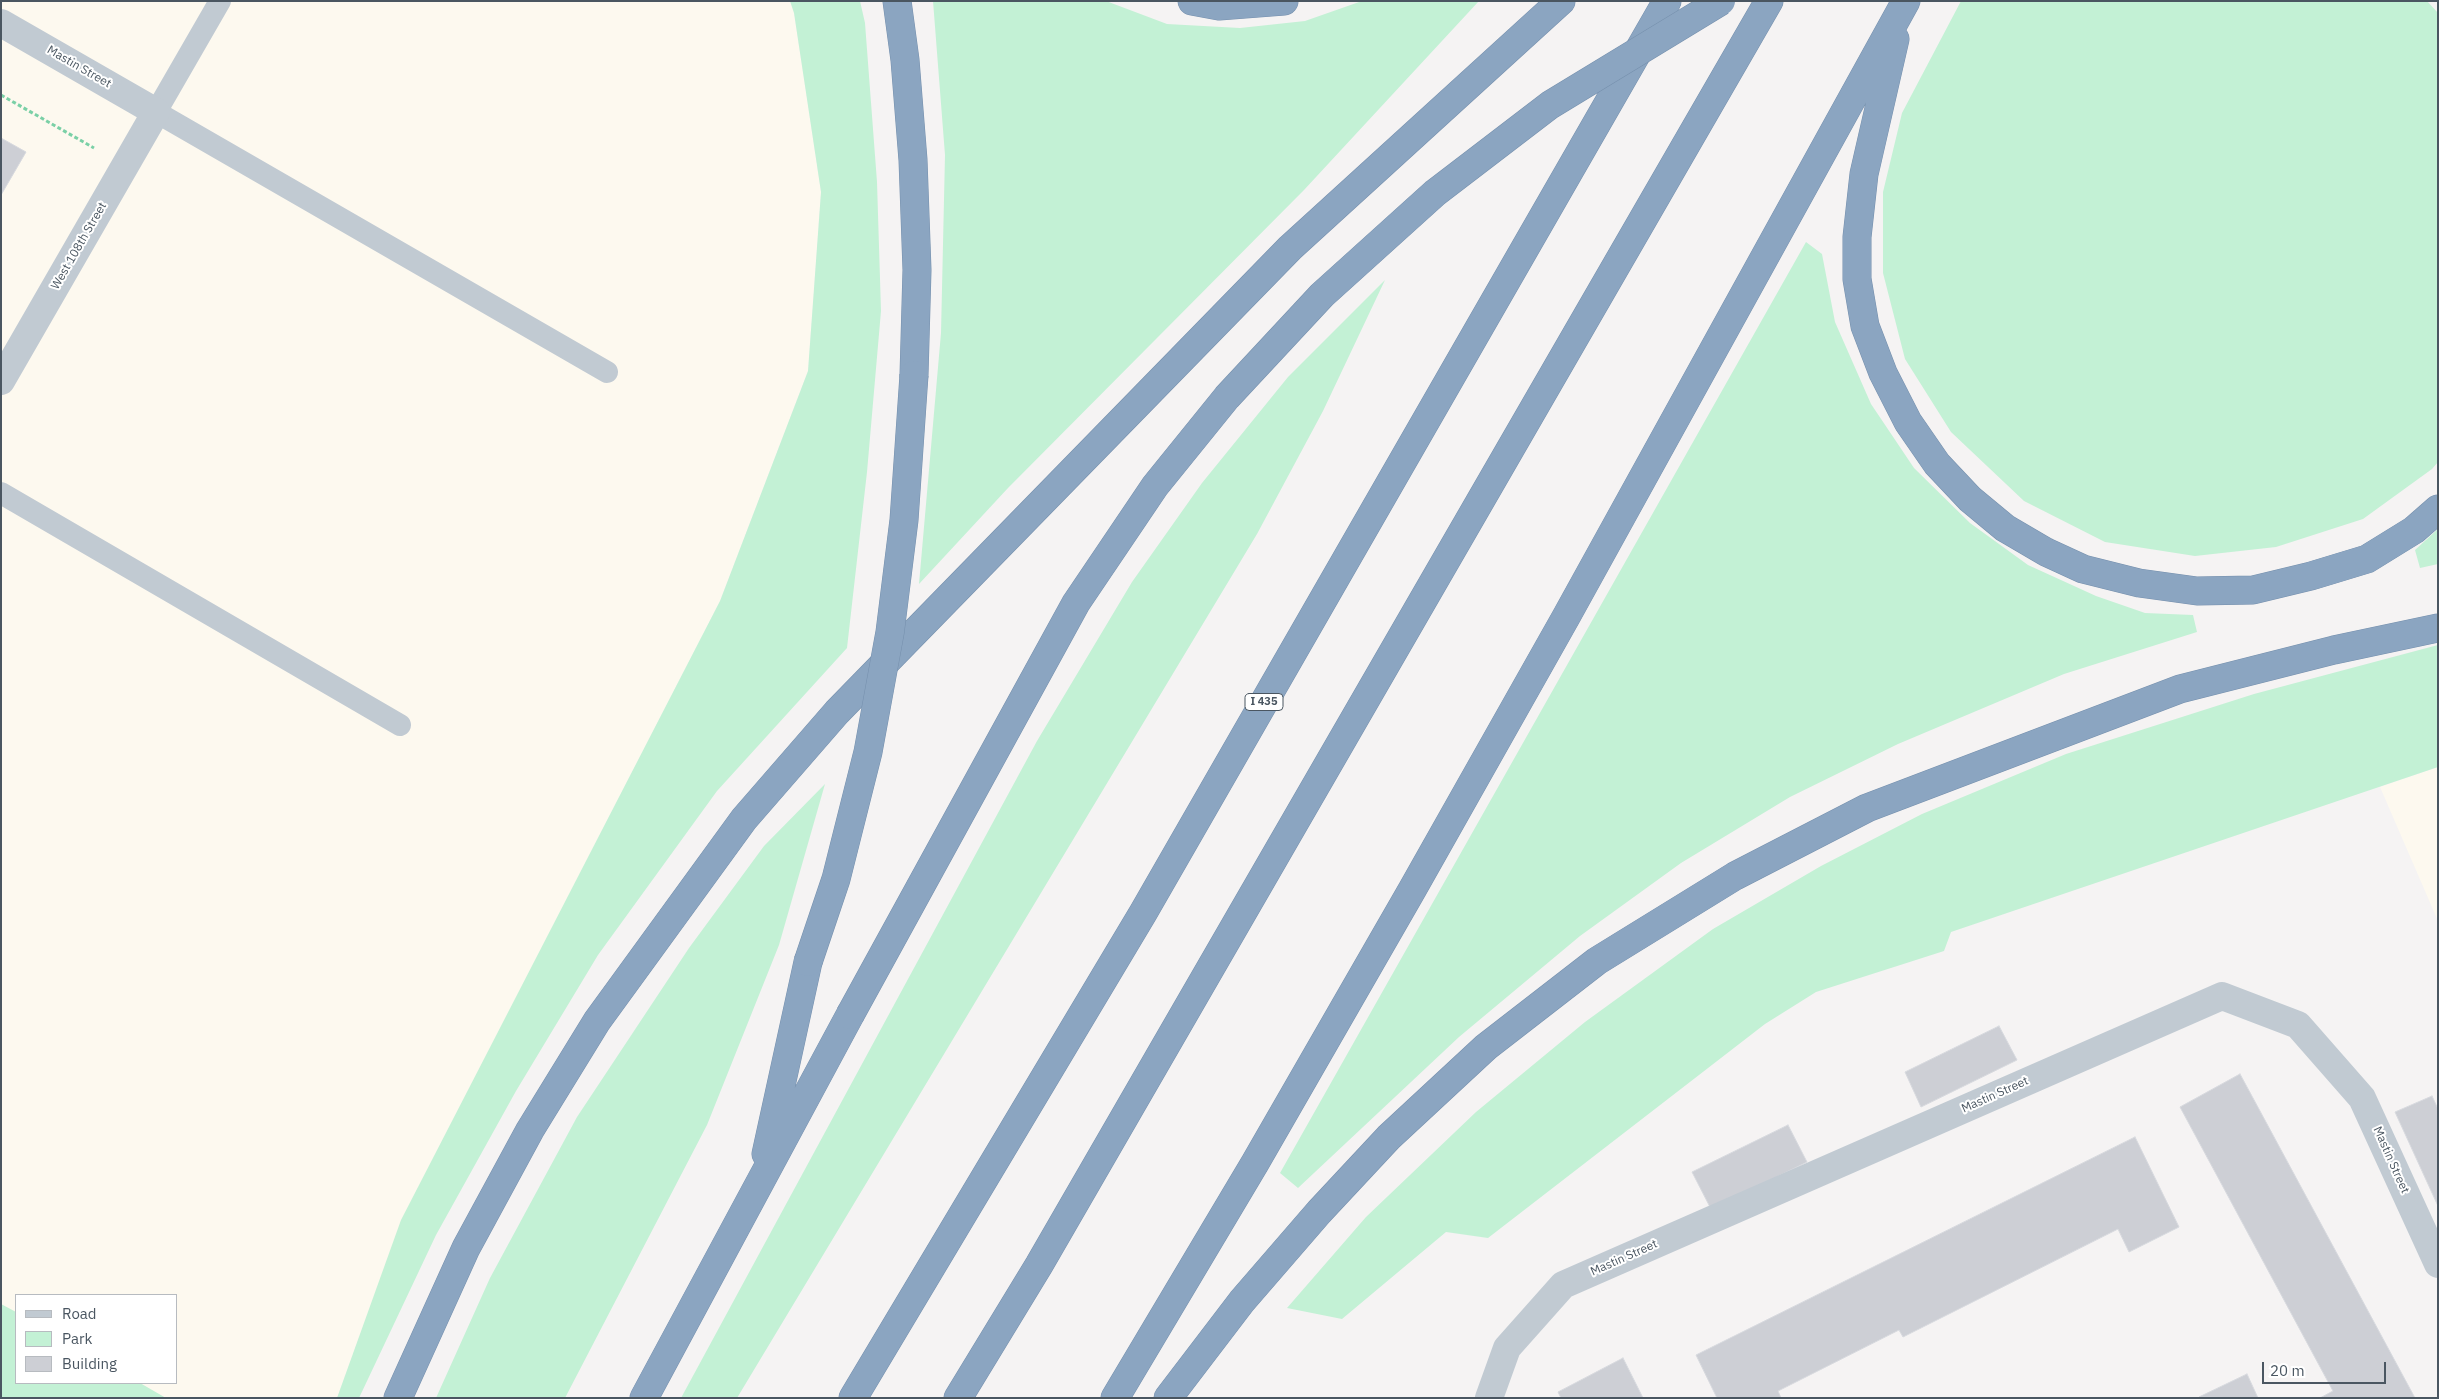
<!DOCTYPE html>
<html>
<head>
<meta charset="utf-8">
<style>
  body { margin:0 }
  #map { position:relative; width:2439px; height:1399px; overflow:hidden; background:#f5f3f3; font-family:"IBM Plex Sans",sans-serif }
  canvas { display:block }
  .frame { position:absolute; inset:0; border:2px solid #4a5661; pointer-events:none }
  .legend { position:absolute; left:15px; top:1294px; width:162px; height:90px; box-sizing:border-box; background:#fff; border:1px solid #b7bbc0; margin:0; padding:6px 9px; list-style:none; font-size:15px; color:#4a5661 }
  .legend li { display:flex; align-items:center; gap:10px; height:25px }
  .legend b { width:25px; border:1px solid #b7bbc0 }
  .scale { position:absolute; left:2262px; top:1362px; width:124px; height:22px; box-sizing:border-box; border:2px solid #4a5661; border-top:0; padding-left:6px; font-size:15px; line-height:18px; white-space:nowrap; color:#4a5661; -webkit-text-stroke:4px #fff; paint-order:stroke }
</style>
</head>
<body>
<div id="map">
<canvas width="2439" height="1399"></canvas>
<div class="frame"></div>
<ul class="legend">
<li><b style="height:6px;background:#c1cad2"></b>Road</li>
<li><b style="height:14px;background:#c3f1d5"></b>Park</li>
<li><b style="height:14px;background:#cdcfd5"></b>Building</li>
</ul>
<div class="scale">20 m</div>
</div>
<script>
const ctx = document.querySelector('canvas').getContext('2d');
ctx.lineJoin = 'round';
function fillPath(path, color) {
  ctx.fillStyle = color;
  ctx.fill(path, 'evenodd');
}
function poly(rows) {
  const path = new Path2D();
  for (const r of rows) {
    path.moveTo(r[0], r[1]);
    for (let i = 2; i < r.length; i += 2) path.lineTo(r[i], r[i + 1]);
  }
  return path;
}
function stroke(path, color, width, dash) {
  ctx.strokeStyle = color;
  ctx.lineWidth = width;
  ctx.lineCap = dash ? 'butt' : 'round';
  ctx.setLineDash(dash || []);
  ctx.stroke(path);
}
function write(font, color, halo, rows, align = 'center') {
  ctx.font = font + ' "IBM Plex Sans",sans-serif';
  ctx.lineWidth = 4;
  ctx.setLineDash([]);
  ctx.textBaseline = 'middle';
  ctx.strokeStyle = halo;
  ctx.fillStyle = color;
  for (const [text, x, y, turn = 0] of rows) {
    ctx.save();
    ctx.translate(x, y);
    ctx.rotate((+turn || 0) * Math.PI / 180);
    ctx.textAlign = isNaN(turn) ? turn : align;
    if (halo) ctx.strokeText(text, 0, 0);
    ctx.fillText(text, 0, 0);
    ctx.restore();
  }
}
fillPath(poly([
  [1,1,790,1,794,13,821,192,808,371,720,601,402,1220,337,1398,1,1398],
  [16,1295,176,1295,176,1383,16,1383],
  [2438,767,2438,921,2380,787]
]), '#fdf9ef');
fillPath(poly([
  [790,1,860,1,865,23,877,182,881,311,867,472,847,648,717,791,598,955,516,1091,436,1235,359,1398,337,1398,401,1220,720,601,808,371,821,192,794,13],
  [933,1,1106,1,1167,24,1240,28,1305,21,1362,1,1479,1,1304,190,1008,488,919,584,941,333,945,155],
  [1961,1,2427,1,2438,13,2438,462,2432,469,2363,519,2276,547,2195,556,2105,542,2024,501,1951,432,1905,359,1883,273,1883,192,1902,113],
  [1806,242,1822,254,1835,322,1871,404,1914,468,1970,523,2028,565,2096,596,2145,613,2193,615,2197,632,2064,674,1898,744,1790,797,1681,863,1580,936,1459,1037,1298,1188,1280,1173],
  [1385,280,1323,411,1257,534,737,1398,681,1398,1037,741,1132,582,1202,483,1288,377],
  [2438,529,2438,564,2420,568,2415,550],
  [2438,645,2438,767,1951,932,1944,951,1816,992,1765,1024,1488,1238,1446,1232,1342,1319,1287,1308,1366,1217,1476,1112,1585,1022,1713,929,1821,866,1922,814,2066,754,2254,694],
  [825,784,779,945,707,1125,565,1398,436,1398,490,1278,577,1117,689,948,764,846],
  [1,1304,16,1312,16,1383,140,1383,166,1398,1,1398]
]), '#c3f1d5');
const building = poly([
  [1,138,26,152,1,195,1,138],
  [1999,1026,2017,1060,1921,1107,1905,1072,1999,1026],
  [2240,1074,2415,1398,2320,1398,2333,1391,2180,1107,2240,1074],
  [2432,1096,2438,1109,2438,1206,2395,1112,2432,1096],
  [1788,1125,1807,1162,1711,1209,1692,1172,1788,1125],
  [2135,1137,2179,1227,2129,1252,2118,1229,1903,1337,1899,1330,1778,1391,1781,1398,1717,1398,1696,1355,2135,1137],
  [1623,1358,1643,1398,1561,1398,1558,1392,1623,1358],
  [2247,1374,2258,1398,2199,1397,2247,1374]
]);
fillPath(building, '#cdcfd5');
stroke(building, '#d7d9de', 1);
const highway = poly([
  [897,1,905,60,913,160,917,270,914,375],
  [1192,1,1219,6,1284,1],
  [1895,39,1864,174,1857,237,1857,279,1865,326,1883,373,1908,422,1937,464,1970,499,2005,528,2046,552,2083,569,2139,583,2197,591,2253,590,2311,576,2367,559,2414,530,2438,509],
  [766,1154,808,962],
  [398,1398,466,1248,530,1130,597,1021,744,819,837,712,1290,248,1561,1],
  [644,1398,850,1015],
  [853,1398,1143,913,1667,1],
  [958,1398,1039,1265,1769,1],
  [1115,1398,1255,1163,1412,890,1566,617,1906,1],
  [1168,1398,1242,1301,1319,1212,1389,1137,1486,1047,1597,961,1735,876,1867,808,2180,689,2334,650,2438,628]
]);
stroke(highway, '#7690ad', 29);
stroke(poly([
  [1,95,94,148]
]), '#7ad0a6', 3, [4, 2.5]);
stroke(poly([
  [220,1,156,112,607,372],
  [1,493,400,725]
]), '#c1cad2', 22);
stroke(poly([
  [1,23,156,112,1,381],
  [1489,1398,1507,1348,1563,1285,2222,996,2298,1025,2362,1098,2438,1264]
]), '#c1cad2', 28);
stroke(highway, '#8ba5c1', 28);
const highwayBridge = poly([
  [808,962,836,879,868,752,890,632,904,520,914,375],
  [850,1015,1076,603,1155,486,1227,397,1322,295,1435,193,1550,105,1721,1]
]);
stroke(highwayBridge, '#7690ad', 29, []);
stroke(highwayBridge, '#8ba5c1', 28);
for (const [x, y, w] of [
  [1264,702,38]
]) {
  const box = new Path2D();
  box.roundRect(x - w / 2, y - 8.5, w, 17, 4);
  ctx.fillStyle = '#fff';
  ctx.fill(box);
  stroke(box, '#4a5661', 1);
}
write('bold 11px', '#4a5661', null, [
  ["I 435",1264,702]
]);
write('12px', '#4a5661', '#fff', [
  ["Mastin Street",79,67,30],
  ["West 108th Street",79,246,-60],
  ["Mastin Street",1995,1095,-24],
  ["Mastin Street",2391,1160,66],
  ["Mastin Street",1624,1258,-24]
]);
</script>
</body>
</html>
